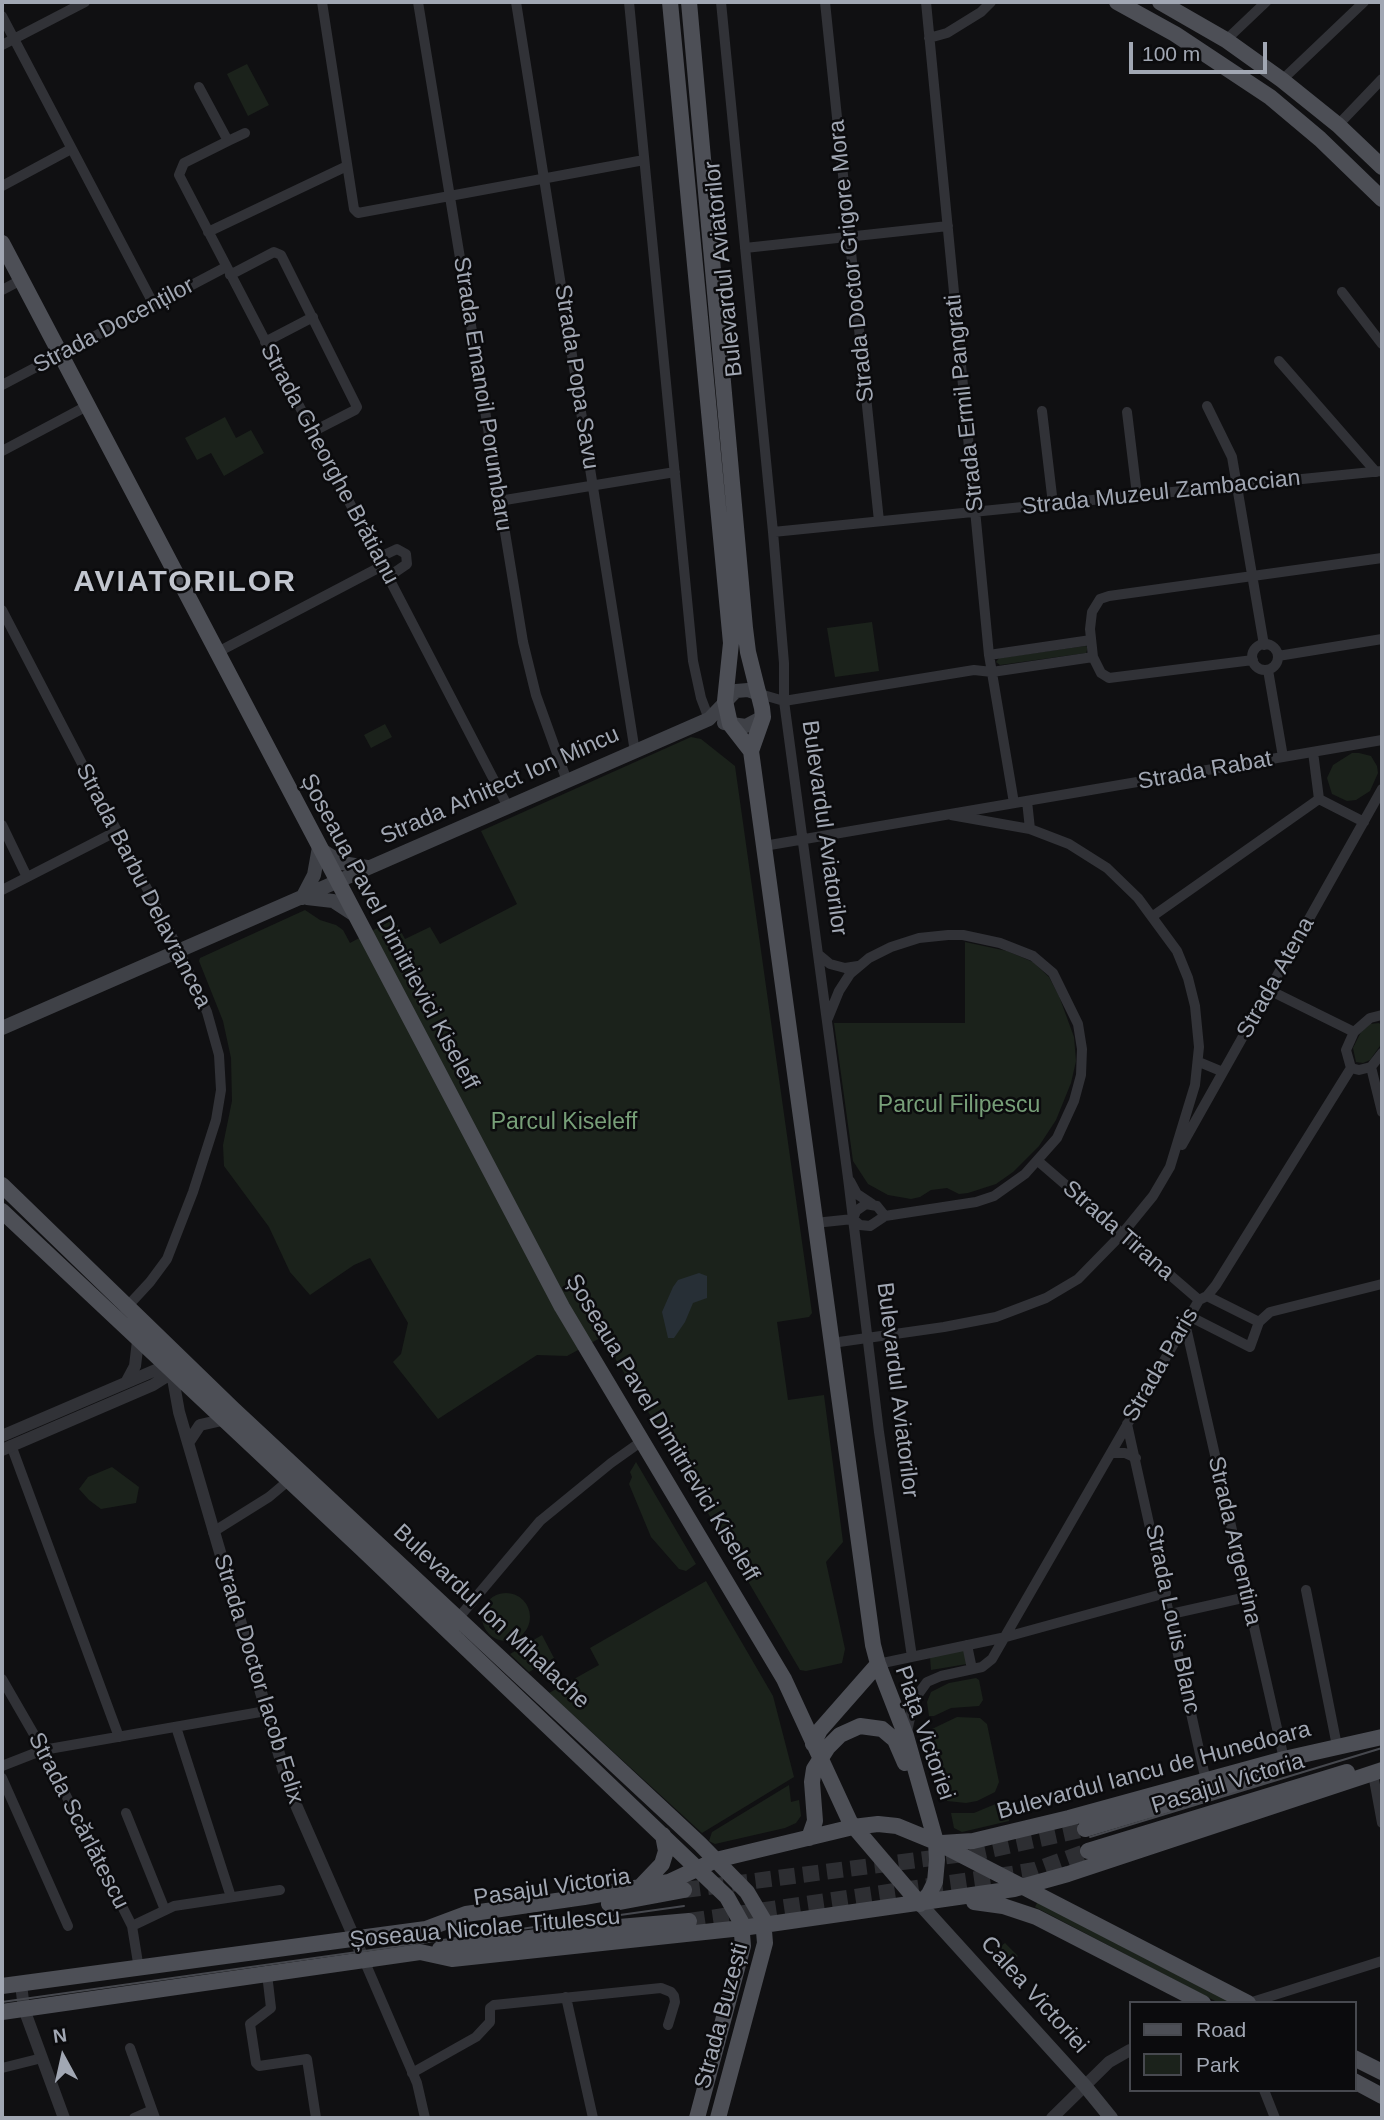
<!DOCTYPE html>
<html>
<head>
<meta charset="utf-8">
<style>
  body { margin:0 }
  #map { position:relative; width:1384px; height:2120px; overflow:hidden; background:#101012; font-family:Helvetica,sans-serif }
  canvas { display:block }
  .frame { position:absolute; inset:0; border:4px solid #a1a7b3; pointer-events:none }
  .legend { position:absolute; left:1129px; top:2001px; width:228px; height:91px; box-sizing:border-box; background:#0b0b0d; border:2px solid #47494f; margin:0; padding:9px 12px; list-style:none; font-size:21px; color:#a1a7b3 }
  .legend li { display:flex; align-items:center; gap:14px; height:35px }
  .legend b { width:35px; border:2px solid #47494f }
  .north { position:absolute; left:28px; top:2022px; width:70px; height:70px; -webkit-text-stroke:5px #0b0b0d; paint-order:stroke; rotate:352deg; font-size:19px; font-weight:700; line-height:28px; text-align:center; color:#a1a7b3 }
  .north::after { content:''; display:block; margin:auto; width:24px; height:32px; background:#a1a7b3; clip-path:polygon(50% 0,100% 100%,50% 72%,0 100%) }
  .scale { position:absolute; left:1129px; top:42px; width:138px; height:32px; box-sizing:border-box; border:4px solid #a1a7b3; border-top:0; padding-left:9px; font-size:21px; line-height:24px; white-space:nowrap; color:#a1a7b3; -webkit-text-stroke:5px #0b0b0d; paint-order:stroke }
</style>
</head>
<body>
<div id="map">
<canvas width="1384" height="2120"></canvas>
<div class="frame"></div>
<ul class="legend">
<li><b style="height:9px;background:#4d4f56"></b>Road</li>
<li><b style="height:19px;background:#1b221b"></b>Park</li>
</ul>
<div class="north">N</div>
<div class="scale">100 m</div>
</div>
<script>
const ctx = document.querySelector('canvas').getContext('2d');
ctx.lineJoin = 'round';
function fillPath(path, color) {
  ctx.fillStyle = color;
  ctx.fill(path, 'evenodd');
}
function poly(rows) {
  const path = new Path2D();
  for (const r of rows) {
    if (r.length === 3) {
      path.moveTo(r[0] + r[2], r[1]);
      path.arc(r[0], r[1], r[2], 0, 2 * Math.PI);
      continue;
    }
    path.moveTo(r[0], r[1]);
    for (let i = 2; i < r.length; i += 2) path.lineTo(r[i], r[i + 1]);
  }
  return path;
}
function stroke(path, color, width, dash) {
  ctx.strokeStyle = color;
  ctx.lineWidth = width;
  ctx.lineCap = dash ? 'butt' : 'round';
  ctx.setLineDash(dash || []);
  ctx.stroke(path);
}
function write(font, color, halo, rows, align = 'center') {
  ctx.font = font + ' Helvetica,sans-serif';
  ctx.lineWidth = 5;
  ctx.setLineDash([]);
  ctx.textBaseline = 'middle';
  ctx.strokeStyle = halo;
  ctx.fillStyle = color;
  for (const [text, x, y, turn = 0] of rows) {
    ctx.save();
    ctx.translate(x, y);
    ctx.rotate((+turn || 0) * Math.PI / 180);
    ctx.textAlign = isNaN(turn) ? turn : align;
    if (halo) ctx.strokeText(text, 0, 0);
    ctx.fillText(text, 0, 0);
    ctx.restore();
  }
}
fillPath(poly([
  [247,64,269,105,248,116,227,74],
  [225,417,236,438,251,430,264,453,224,476,211,453,197,460,185,438],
  [872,622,879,671,835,677,827,628],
  [1085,646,1088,647,1086,653,1000,665,996,662,999,658],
  [385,724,392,737,371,748,364,735],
  [691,737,701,739,735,766,812,1313,809,1317,777,1322,788,1400,824,1395,843,1542,826,1562,845,1649,842,1663,806,1671,800,1670,660,1431,602,1337,567,1356,537,1355,438,1419,393,1362,401,1354,408,1323,370,1258,354,1265,310,1295,290,1272,269,1227,224,1166,223,1145,232,1101,231,1058,223,1021,199,961,200,958,305,910,320,920,336,925,343,930,350,943,394,919,405,939,430,927,440,944,517,904,481,831],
  [1352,753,1359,753,1371,756,1377,766,1378,773,1370,791,1356,800,1347,801,1332,794,1327,778,1333,765],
  [965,942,1007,951,1033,962,1049,977,1059,996,1074,1037,1076,1061,1071,1083,1056,1120,1039,1146,1013,1172,996,1184,968,1193,959,1194,947,1188,931,1190,920,1197,911,1199,888,1195,868,1184,853,1161,834,1023,965,1023],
  [1379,1023,1382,1026,1382,1043,1370,1060,1363,1063,1356,1062,1353,1048,1361,1032,1370,1024],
  [636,1462,696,1564,686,1571,679,1569,651,1537,629,1484,632,1477,630,1472],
  [112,1467,139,1487,136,1503,101,1509,89,1500,79,1489,88,1477],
  [706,1581,773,1696,794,1777,702,1833,549,1693,599,1665,590,1648],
  [506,1617,24],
  [542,1635,554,1658,529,1672,510,1654],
  [964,1649,967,1664,931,1670,930,1657],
  [976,1678,979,1680,983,1700,979,1706,951,1708,934,1716,929,1716,927,1702,931,1692,949,1683],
  [957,1717,980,1718,987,1724,999,1782,995,1792,977,1801,966,1803,947,1801,932,1729],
  [789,1785,791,1802,799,1800,801,1816,796,1823,785,1828,715,1844,709,1841,712,1832],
  [1005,1800,1008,1805,1009,1821,962,1832,954,1828,951,1813,974,1813],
  [1038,1901,1234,2003,1219,2003,1035,1907],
  [1005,1943,1018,1956,1004,1967,992,1953]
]), '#1b221b');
fillPath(poly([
  [699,1273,707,1276,707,1298,693,1303,685,1322,674,1338,668,1338,662,1312,673,1287,678,1280]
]), '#272f36');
stroke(poly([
  [684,1890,980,1852,1085,1829],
  [689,1921,1005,1875,1035,1870,1088,1851]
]), '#2d2e32', 16, [16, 8]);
stroke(poly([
  [322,2,354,209,358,213,644,160],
  [418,2,523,642,536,695,567,781],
  [516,2,635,752],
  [629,2,693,661,701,698,709,719],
  [721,2,773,532,784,663,784,701,848,1178,879,1432,912,1657],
  [825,2,879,521],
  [926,2,989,655,1014,803],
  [2,16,154,305],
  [929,38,947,33,981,12,991,2],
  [1226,40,1266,2],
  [2,45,85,2],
  [1282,80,1364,2],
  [199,87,228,141,184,163,179,175,508,807],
  [1338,125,1382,79],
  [228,141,245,133],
  [2,186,71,149],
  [208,232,347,166],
  [745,248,948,226],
  [230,275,274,252,281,255,357,407,355,410,312,432],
  [2,290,21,280],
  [1342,292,1382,344],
  [265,342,313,317],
  [1279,361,1376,472],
  [2,385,226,267],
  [1207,406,1232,457,1264,645],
  [1042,411,1053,504],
  [1127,412,1137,495],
  [2,451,87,406],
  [499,501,675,472],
  [773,532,1382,471],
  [378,558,397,549,406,554,407,564,388,577],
  [2,610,179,950,207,1012,219,1055,221,1090,216,1120,193,1192,167,1259,150,1282,125,1309],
  [1265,657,13],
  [216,653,382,566],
  [989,655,1091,640],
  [1278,656,1382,639],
  [1253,660,1109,678,1101,673,1093,657,1090,629,1092,612,1100,599,1109,596,1382,558],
  [1268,670,1283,757],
  [760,694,784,701,974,670,992,672,1093,657],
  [1313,752,1319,799,1364,822],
  [1027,801,1030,829],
  [2,825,27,877],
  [764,846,1382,740],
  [2,890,117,831],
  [1153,916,1319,799],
  [818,954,830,964,845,968,858,966],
  [1269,990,1354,1032],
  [1199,1062,1223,1072],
  [1371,1067,1382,1112],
  [1351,1068,1346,1050,1354,1032,1370,1018,1382,1015],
  [1351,1068,1359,1070,1371,1067,1382,1053],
  [1182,1145,1382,789],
  [1038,1161,1199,1300],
  [850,1181,857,1194,872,1204],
  [853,1219,856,1211,866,1204,877,1206,885,1216],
  [815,1223,853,1219,860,1225,870,1226,885,1216,976,1202,994,1196,1025,1174,1057,1138,1074,1101,1081,1075,1082,1049,1078,1024,1053,973,1033,956,1000,943,963,935,948,935,919,938,891,947,869,958,850,974,839,991,828,1018],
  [1207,1296,1259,1322],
  [1189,1316,1250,1347,1259,1322,1270,1312,1382,1284],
  [1185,1323,1284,1759],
  [832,1343,944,1327,996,1317,1046,1298,1078,1279,1122,1234,1153,1196,1170,1167,1195,1085,1199,1047,1195,1006,1188,978,1177,951,1138,898,1107,868,1069,844,1030,829,951,815],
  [1127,1424,1206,1781],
  [11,1445,119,1737],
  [1111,1453,1125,1453,1136,1458],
  [213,1532,269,1497,288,1481],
  [1306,1590,1337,1746],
  [1171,1614,1247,1597],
  [455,1622,540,1521,611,1463,642,1441],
  [967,1645,972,1669],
  [878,1664,1006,1637,1166,1593],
  [2,1679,43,1750,132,1926,139,1969],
  [176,1727,231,1897],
  [907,1732,914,1700,927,1682,941,1676,982,1667,992,1659,1199,1300,1207,1296,1216,1285,1351,1068],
  [2,1766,43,1750,266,1711],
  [1373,1774,1382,1823],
  [2,1778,68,1926],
  [126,1813,165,1910],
  [132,1926,174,1906,280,1890],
  [364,1960,417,2083,425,2118],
  [267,1974,271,2008,250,2024,256,2063,259,2066,307,2059,316,2118],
  [566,1997,593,2118],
  [1249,2003,1382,1961],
  [130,2048,155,2118],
  [2,2068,42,2058],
  [412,2073,476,2037,490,2022,490,2008,494,2005,661,1988,671,1992,674,1996,675,2002,668,2025],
  [1264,2090,1275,2118],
  [134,2118,152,2110]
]), '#313237', 10);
stroke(poly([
  [172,1373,179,1412,284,1771,296,1805,364,1960],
  [127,1381,135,1366,138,1341],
  [2,1436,172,1363],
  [188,1443,200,1425,222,1420],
  [2,1450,153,1385,172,1373,172,1369],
  [21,1984,24,2009,64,2118],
  [1052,2118,1109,2062,1130,2050]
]), '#313237', 12);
stroke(poly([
  [724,723,746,726,763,717],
  [322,850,342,863,367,867],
  [302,898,314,875,319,847],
  [307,898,333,901,356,916],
  [2,1028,709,719,736,691,748,690,760,694],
  [920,1904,1085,2086,1111,2118]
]), '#3f4147', 14);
stroke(poly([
  [670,2,731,643,725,701,730,724,751,751],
  [689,2,745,628,748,652,762,708,763,717,751,751,873,1645,878,1664,906,1736,936,1842,937,1860,935,1882,929,1894,920,1904],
  [1117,2,1175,34,1270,97,1320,139,1382,199],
  [1160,2,1226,40,1282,80,1338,125,1382,167],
  [2,243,562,1307,784,1679,850,1822,920,1904],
  [2,1185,233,1409,700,1844,747,1892,763,1919,765,1943,718,2118],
  [2,1211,361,1548,727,1897,741,1922,743,1946,697,2118],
  [813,1744,820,1730,878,1664],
  [1085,1829,1269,1774],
  [809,1838,815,1821,812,1782,814,1769,828,1747,840,1735,860,1726,882,1729,895,1740,905,1763],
  [942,1843,973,1841,1069,1818,1284,1759,1382,1737],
  [1088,1851,1347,1772],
  [641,1886,662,1864,666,1851,663,1835],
  [974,1902,1003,1906,1036,1917,1203,2003],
  [609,1904,684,1890],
  [440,1949,619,1927,689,1921],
  [2,1986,426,1929,466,1914,584,1897,669,1882,716,1860,853,1827,878,1824,897,1826,936,1842,1248,2003],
  [2,2012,420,1952,452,1959,742,1928,1014,1889,1068,1874,1382,1770],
  [1354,2058,1382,2072],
  [1354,2081,1382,2096]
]), '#4d4f56', 16);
stroke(poly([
  [1090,1837,1382,1748],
  [2,2002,684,1906]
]), '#46484e', 2);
write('23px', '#a1a7b3', '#0b0b0d', [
  ["Strada Doctor Grigore Mora",852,261,-96],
  ["Bulevardul Aviatorilor",724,269,-96],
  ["Strada Docenților",114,326,-28],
  ["Strada Popa Savu",576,377,81],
  ["Strada Emanoil Porumbaru",482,394,81],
  ["Strada Ermil Pangrati",965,403,-96],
  ["Strada Gheorghe Brătianu",329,464,62],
  ["Strada Muzeul Zambaccian",1161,493,-6],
  ["Strada Rabat",1205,771,-10],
  ["Strada Arhitect Ion Mincu",500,786,-24],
  ["Bulevardul Aviatorilor",824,828,82],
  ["Strada Barbu Delavrancea",143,886,63],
  ["Șoseaua Pavel Dimitrievici Kiseleff",389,932,62],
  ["Strada Atena",1276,978,-61],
  ["Strada Tirana",1118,1231,41],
  ["Strada Paris",1161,1365,-60],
  ["Bulevardul Aviatorilor",897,1390,83],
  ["Șoseaua Pavel Dimitrievici Kiseleff",662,1428,59],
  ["Strada Argentina",1234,1541,77],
  ["Bulevardul Ion Mihalache",491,1617,43],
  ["Strada Louis Blanc",1172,1619,78],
  ["Strada Doctor Iacob Felix",258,1679,73],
  ["Piața Victoriei",924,1733,71],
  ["Bulevardul Iancu de Hunedoara",1154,1771,-15],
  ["Pasajul Victoria",1228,1784,-17],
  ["Strada Scărlătescu",78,1821,63],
  ["Pasajul Victoria",552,1888,-8],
  ["Șoseaua Nicolae Titulescu",485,1929,-5],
  ["Calea Victoriei",1034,1995,48],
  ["Strada Buzești",722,2016,-75]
]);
write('23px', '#779f78', '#0b0b0d', [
  ["Parcul Filipescu",959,1106],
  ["Parcul Kiseleff",564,1123]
]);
ctx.letterSpacing = '2px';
write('bold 30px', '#c2c6cf', '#0b0b0d', [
  ["AVIATORILOR",185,583]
]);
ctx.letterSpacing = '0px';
</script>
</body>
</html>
